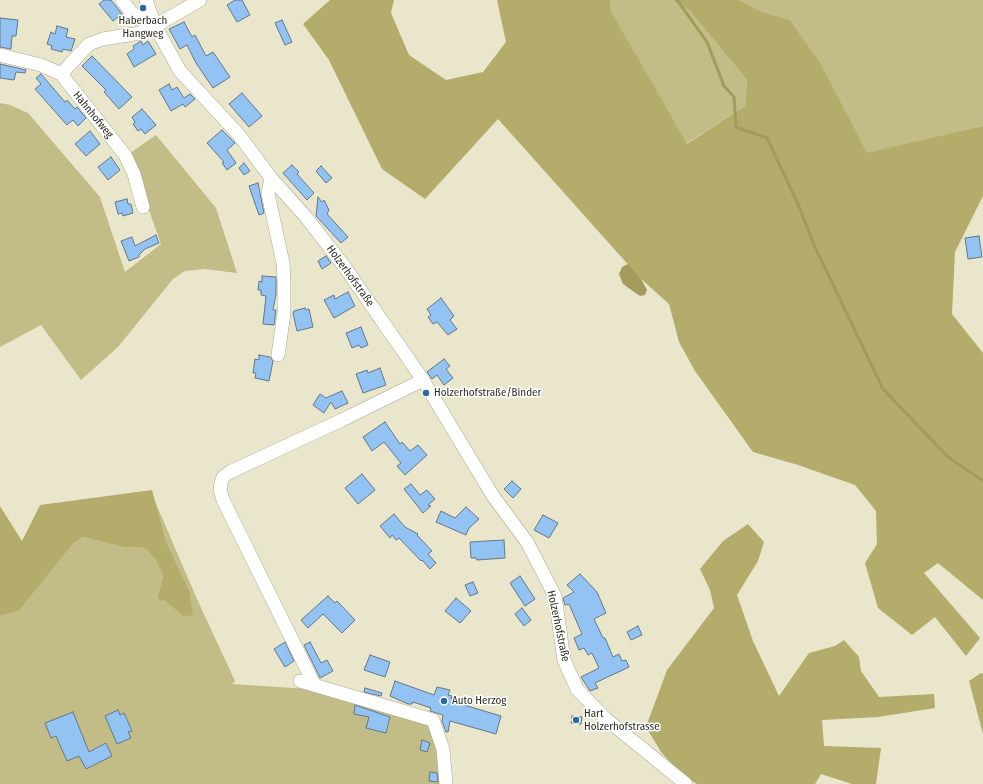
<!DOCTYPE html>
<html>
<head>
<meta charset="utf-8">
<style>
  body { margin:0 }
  canvas { display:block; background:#e9e6cb }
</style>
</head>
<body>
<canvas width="983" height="784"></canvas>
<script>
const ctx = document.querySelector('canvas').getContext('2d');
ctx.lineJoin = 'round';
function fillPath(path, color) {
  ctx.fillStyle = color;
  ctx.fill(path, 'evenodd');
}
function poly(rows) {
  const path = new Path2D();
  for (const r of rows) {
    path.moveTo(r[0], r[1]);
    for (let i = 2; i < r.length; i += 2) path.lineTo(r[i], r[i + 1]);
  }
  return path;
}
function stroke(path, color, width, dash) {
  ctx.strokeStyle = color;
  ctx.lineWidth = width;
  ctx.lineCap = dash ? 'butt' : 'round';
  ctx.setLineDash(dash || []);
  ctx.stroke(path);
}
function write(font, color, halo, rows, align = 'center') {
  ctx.font = font + ' "Fira Sans Condensed",sans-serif';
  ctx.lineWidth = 3;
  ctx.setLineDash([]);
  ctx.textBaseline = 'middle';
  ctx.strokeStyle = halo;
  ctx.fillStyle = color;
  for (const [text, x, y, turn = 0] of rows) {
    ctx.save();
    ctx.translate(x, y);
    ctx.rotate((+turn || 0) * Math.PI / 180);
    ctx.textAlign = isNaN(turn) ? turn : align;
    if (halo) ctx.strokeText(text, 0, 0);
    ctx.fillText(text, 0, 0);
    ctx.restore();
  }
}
fillPath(poly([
  [610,0,672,0,690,11,747,80,745,106,686,144,611,11],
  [739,0,983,0,983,126,867,154,820,62,790,20,760,11],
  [0,103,10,105,28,113,100,197,125,272,161,244,129,154,156,135,216,208,237,273,204,269,185,271,173,279,118,347,81,380,41,325,0,347],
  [154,499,196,597,235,681,232,684,309,689,420,719,433,729,443,784,0,784,0,616,19,611,73,544,83,537,123,547,145,548,155,559,163,575,158,594,183,616,189,590,166,541]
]), '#c2bc86');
fillPath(poly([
  [330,0,394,0,391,13,409,55,446,80,483,72,506,42,497,0,610,0,611,11,687,144,745,106,747,80,690,11,672,0,739,0,760,11,790,20,820,62,867,153,983,126,983,196,955,252,952,314,983,353,983,600,938,563,924,573,980,638,966,656,935,617,912,635,878,608,865,563,877,544,876,511,855,485,798,465,753,452,695,371,679,342,669,304,641,279,498,119,425,199,382,169,329,60,303,24],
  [152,490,166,541,189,590,193,615,183,616,164,600,159,601,158,595,163,575,155,559,145,548,123,547,83,537,73,544,19,611,0,616,0,506,22,541,40,505],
  [748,524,764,542,758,561,737,595,753,641,779,696,809,653,835,646,844,640,859,657,861,671,879,697,934,694,935,708,878,717,822,720,824,746,881,748,876,784,852,784,821,774,815,784,697,784,680,773,661,752,646,727,667,670,714,608,710,590,700,569,723,541],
  [981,673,983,674,983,734,969,681]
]), '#b4ac6b');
fillPath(poly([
  [628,264,641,279,647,290,645,295,640,296,623,284,619,274,622,267]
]), '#a39b5b');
stroke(poly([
  [677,0,707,42,724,86,734,97,736,127,767,138,798,204,814,245,883,389,948,457,983,481]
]), '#a39b5b', 3);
const building = poly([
  [104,0,111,0,122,14,113,21,99,4,104,0],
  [235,0,242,0,250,15,237,22,227,5,235,0],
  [0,18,18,20,16,36,12,36,11,49,0,47,0,18],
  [282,20,292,42,285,45,275,23,282,20],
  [184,22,192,37,195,35,206,56,213,52,230,77,213,88,196,63,187,45,180,49,169,29,184,22],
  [57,26,68,29,66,37,75,39,71,51,63,49,62,52,51,49,52,46,47,44,51,32,55,34,57,26],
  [141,41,143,45,148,41,156,54,134,67,127,54,134,49,133,46,141,41],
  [92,56,132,97,119,109,104,92,106,90,82,66,92,56],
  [0,64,26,70,25,73,16,72,14,80,0,78,0,64],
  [41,74,65,102,67,100,75,109,77,107,86,118,78,126,73,120,67,125,35,89,41,84,36,78,41,74],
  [169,84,172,90,177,87,184,98,190,94,195,99,185,107,183,104,171,111,159,90,169,84],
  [242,93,262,116,249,127,229,104,242,93],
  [142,109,156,125,145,134,141,129,138,131,133,124,135,122,132,117,142,109],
  [222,130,235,143,227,150,236,163,227,170,222,163,224,162,207,143,222,130],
  [90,131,100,144,86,156,75,144,90,131],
  [111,157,120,170,108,180,98,167,111,157],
  [244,163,250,171,244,175,239,168,244,163],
  [292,165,299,172,297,174,314,193,307,200,283,173,292,165],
  [321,166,332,178,326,183,316,171,321,166],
  [258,183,264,213,259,215,249,186,258,183],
  [318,197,322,202,324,200,329,210,327,214,348,237,341,243,316,216,318,197],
  [127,199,128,204,131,204,133,213,123,216,122,213,118,214,115,202,127,199],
  [156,235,159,243,145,249,139,255,139,257,129,261,121,241,132,237,135,246,156,235],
  [979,236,982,257,968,259,965,238,979,236],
  [326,256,331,263,322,269,318,261,326,256],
  [262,276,276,277,276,294,273,310,276,310,274,325,263,324,266,296,261,295,261,290,258,290,259,281,262,282,262,276],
  [348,292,355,306,334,318,324,300,334,295,335,299,348,292],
  [441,298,454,316,450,320,457,329,448,335,437,322,433,324,428,317,431,315,427,309,441,298],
  [305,308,306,310,309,309,313,327,297,331,293,313,294,311,305,308],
  [361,327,368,345,361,348,359,345,352,348,346,333,361,327],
  [259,355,270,357,273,361,269,381,255,378,256,373,253,373,255,359,259,360,259,355],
  [444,359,450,366,446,369,453,378,444,385,437,375,432,379,427,372,444,359],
  [380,368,386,385,363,393,356,374,367,370,368,373,380,368],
  [342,391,348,403,335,409,331,402,324,413,313,405,320,394,326,398,342,391],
  [385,422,400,444,402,442,410,451,418,445,427,455,405,475,397,466,401,463,384,442,372,451,363,437,385,422],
  [362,474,375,490,358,504,345,488,362,474],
  [512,481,521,489,513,498,504,489,512,481],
  [411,484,420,495,427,490,435,499,428,505,431,506,423,513,404,489,411,484],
  [466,507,479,519,469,528,466,535,436,522,441,511,455,518,466,507],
  [394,514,405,527,418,534,417,535,432,551,428,554,436,563,430,569,422,560,421,561,399,538,396,540,392,535,390,538,380,526,394,514],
  [543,515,558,523,549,538,534,530,543,515],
  [504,540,505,558,477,560,476,558,471,558,470,542,504,540],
  [580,574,597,592,606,613,594,619,603,638,605,638,613,657,619,654,622,661,626,660,629,667,595,683,598,688,590,691,581,677,599,668,592,653,588,655,584,648,579,650,574,638,582,634,569,604,565,605,563,598,574,592,567,585,580,574],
  [520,576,535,599,525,606,510,583,520,576],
  [473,582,478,593,470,596,465,585,473,582],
  [328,596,335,603,337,601,355,620,342,633,323,614,308,628,301,620,328,596],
  [456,598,471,611,460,623,445,611,456,598],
  [522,608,531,620,524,626,515,614,522,608],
  [638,626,642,635,631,640,627,632,638,626],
  [285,642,294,661,285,667,274,649,285,642],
  [310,642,321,663,327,660,333,671,320,678,304,645,310,642],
  [370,655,390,662,385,677,364,670,370,655],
  [395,681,434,695,437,687,450,690,448,695,452,696,451,699,455,700,454,702,501,716,496,734,450,721,448,732,446,732,442,721,443,715,430,711,431,708,413,702,412,704,408,704,390,696,395,681],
  [365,688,382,693,381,696,364,692,365,688],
  [355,705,390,717,386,733,366,728,369,717,354,714,355,705],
  [118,710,120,715,124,713,132,731,128,732,131,738,117,744,105,716,118,710],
  [73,712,89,752,106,743,112,756,86,769,79,756,67,761,56,736,51,738,45,723,73,712],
  [572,716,582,717,581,724,571,723,572,716],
  [422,740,430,743,427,752,420,750,422,740],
  [430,772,437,773,438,782,429,781,430,772]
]);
fillPath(building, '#92c3f3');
stroke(building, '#657789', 1);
const minor = poly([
  [122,0,131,12,139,18,153,19],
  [146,0,155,26,180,71,239,135,271,178,306,217,344,266,423,380,493,496,527,542,555,596,564,660,577,689,606,719,686,784],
  [0,55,41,65,61,74,89,44,103,39,140,33,155,26,200,0],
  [61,74,125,155,134,174,143,207],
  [271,178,268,194,283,263,284,282,284,313,278,355],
  [300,681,433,720,443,749,446,784],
  [314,684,223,500,220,490,221,483,223,477,230,472,342,420,423,380]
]);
stroke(minor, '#aba890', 14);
stroke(minor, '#fff', 13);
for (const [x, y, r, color] of [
  [143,8,4,"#2c6aa1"],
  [426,393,4,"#2c6aa1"],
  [444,701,4,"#2c6aa1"],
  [576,720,4,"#2c6aa1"]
]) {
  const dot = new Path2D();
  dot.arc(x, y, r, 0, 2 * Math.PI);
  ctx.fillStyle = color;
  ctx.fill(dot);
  stroke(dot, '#fff', 1.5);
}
write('11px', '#2f2e24', '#fff', [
  ["Haberbach",143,21,"center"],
  ["Hangweg",143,34,"center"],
  ["Holzerhofstraße/Binder",434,393],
  ["Auto Herzog",452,701],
  ["Hart",584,714],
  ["Holzerhofstrasse",584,727]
], 'left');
write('11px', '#2f2e24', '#fff', [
  ["Hahnhofweg",93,115,51],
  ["Holzerhofstraße",350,276,54],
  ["Holzerhofstraße",558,626,78]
]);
</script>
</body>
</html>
